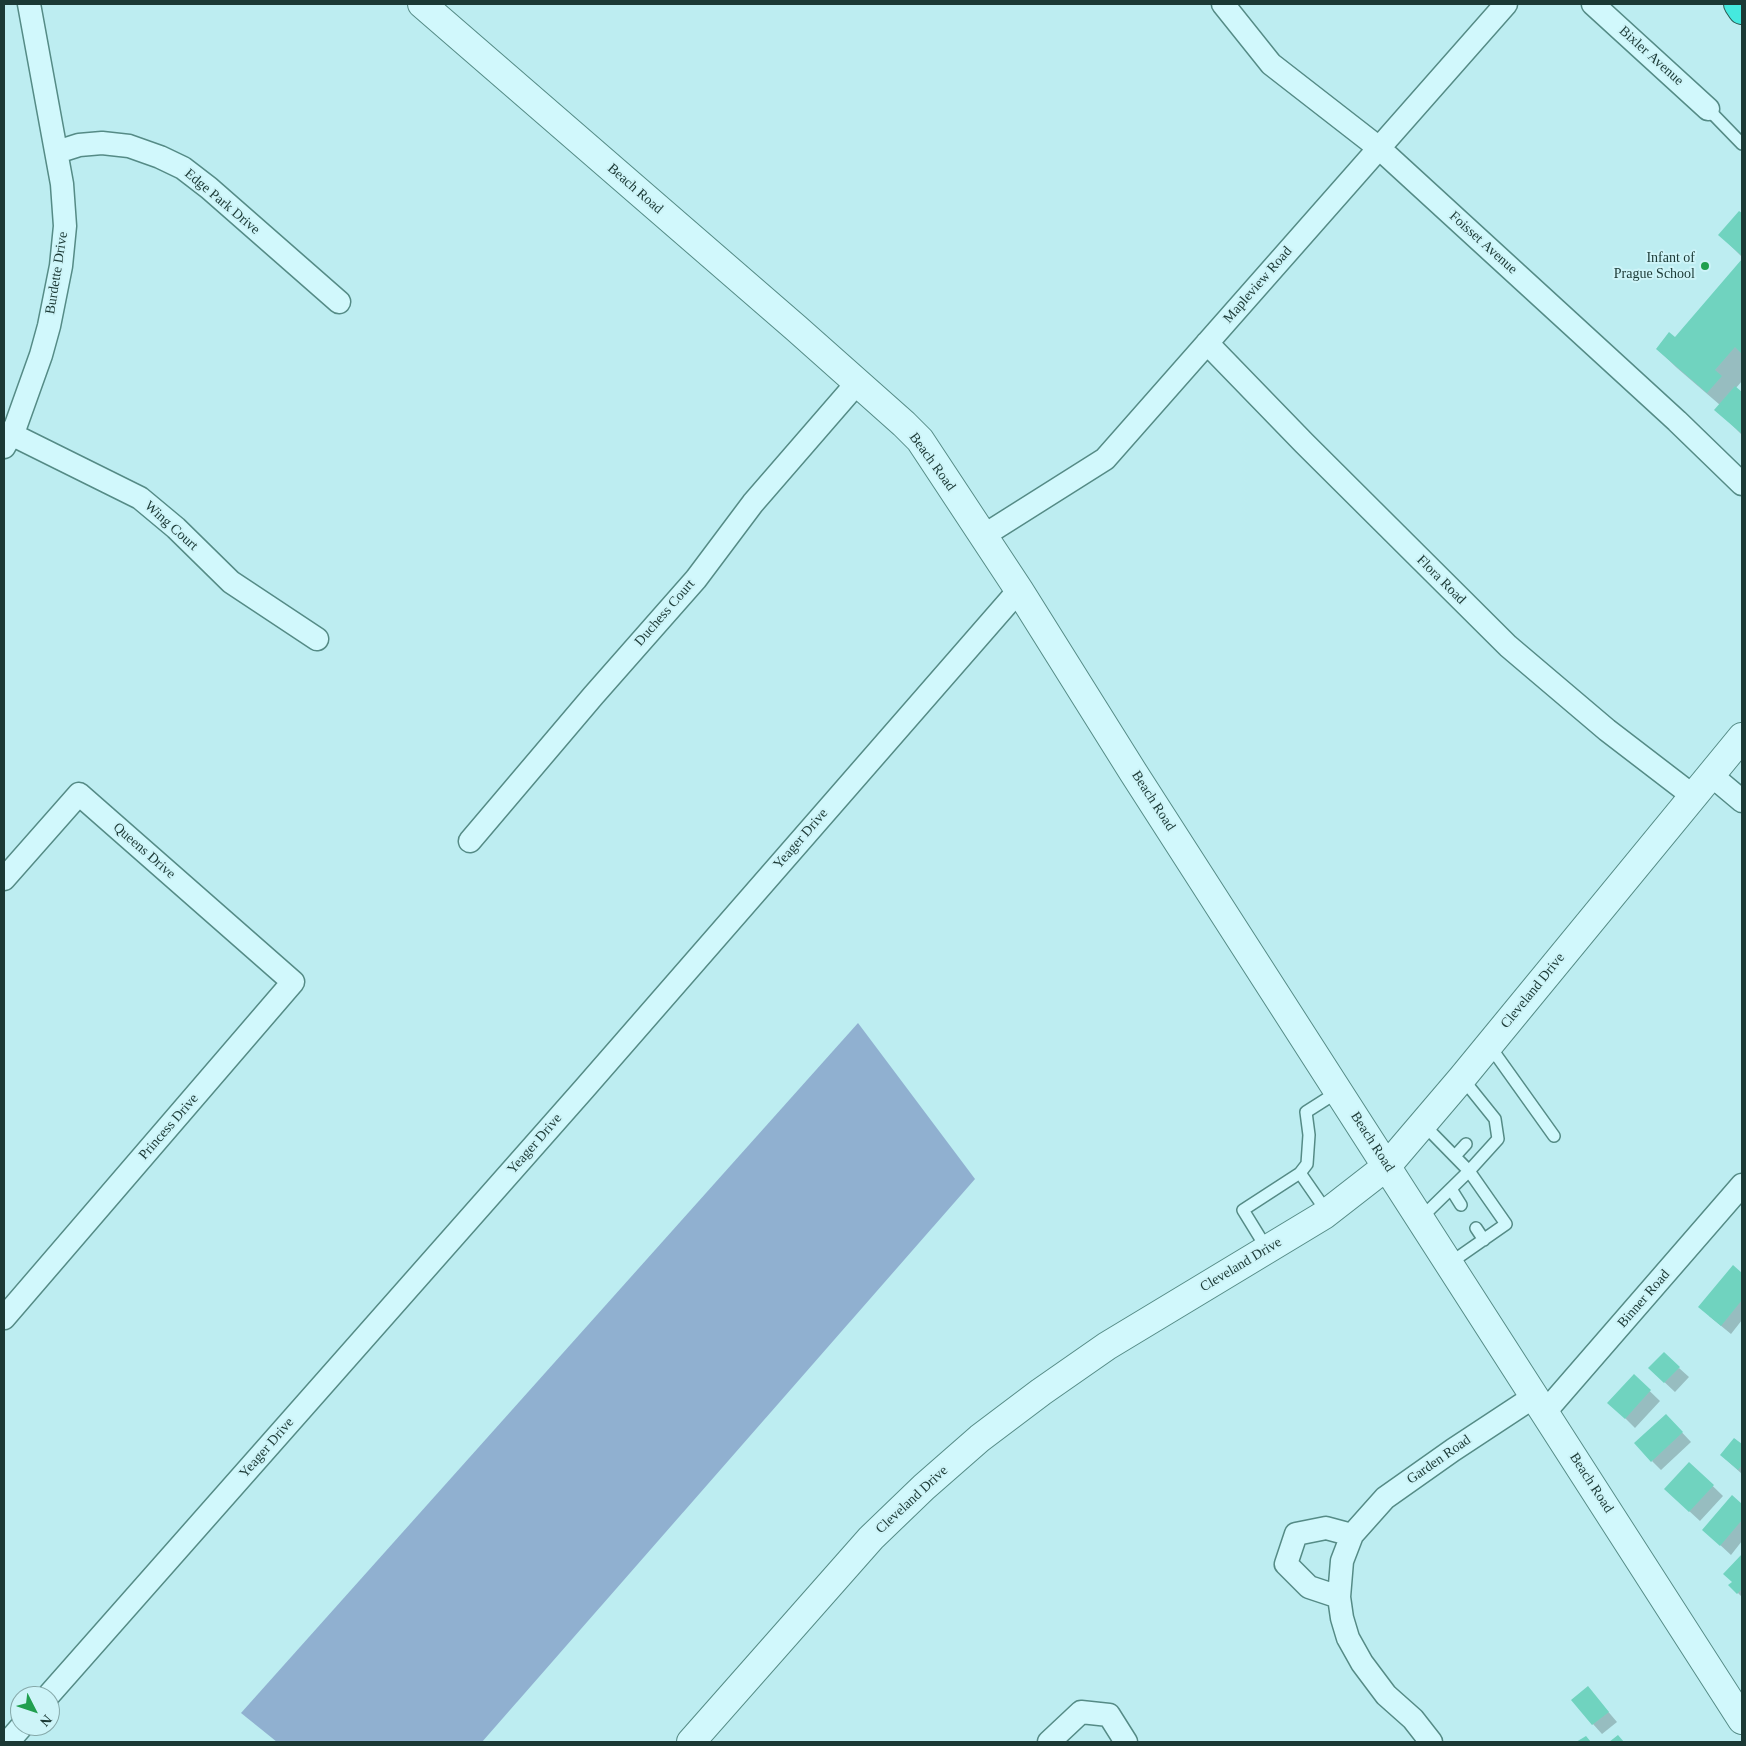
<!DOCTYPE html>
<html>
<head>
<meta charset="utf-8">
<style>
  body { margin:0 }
  #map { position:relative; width:1746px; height:1746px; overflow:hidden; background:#bdedf1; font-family:Georgia,serif }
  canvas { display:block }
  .frame { position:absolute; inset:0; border:5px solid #1b3935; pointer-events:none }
  .north { position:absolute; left:10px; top:1686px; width:50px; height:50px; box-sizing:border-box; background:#cdf4f8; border:1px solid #86a9aa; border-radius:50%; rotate:131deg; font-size:14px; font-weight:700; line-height:20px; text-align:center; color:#1b3935 }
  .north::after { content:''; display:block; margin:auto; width:18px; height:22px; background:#209f4f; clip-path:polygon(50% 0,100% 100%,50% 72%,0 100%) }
</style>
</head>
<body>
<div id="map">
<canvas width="1746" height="1746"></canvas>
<div class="frame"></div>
<div class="north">N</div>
</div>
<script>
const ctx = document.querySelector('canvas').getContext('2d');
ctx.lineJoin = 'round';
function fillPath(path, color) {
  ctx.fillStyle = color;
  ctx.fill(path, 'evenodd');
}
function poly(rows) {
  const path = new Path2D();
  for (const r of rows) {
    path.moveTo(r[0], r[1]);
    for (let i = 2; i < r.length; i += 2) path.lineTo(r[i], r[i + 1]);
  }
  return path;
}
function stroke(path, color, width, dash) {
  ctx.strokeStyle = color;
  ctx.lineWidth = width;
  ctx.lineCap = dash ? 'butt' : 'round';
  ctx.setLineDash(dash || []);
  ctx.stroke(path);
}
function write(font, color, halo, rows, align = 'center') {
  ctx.font = font + ' Georgia,serif';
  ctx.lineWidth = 4;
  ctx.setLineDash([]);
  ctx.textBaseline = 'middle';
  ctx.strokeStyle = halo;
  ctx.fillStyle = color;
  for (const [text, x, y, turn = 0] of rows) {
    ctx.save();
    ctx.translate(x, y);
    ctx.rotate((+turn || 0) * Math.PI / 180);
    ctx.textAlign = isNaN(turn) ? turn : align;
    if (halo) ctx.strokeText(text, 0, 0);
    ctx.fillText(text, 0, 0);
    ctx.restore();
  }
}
fillPath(poly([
  [858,1023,975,1179,482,1742,277,1742,241,1713]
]), '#90b0d0');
fillPath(poly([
  [1739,212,1742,215,1742,257,1720,235],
  [1742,260,1742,381,1736,388,1741,393,1742,392,1742,435,1716,409,1720,405,1677,368,1657,349,1675,339],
  [1733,1267,1742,1275,1742,1320,1731,1334,1709,1316],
  [1679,1368,1689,1377,1675,1392,1660,1378],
  [1634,1376,1660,1401,1635,1428,1619,1412],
  [1675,1425,1691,1442,1661,1470,1652,1461],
  [1735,1439,1742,1446,1742,1474,1721,1455],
  [1690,1464,1723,1496,1700,1521,1676,1499],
  [1732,1497,1742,1505,1742,1541,1731,1555,1704,1530],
  [1742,1556,1742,1597,1730,1585,1733,1582,1725,1574],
  [1588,1688,1617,1722,1602,1734,1593,1724]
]), '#0003');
fillPath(poly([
  [1739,211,1742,213,1742,256,1718,235],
  [1742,259,1742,354,1735,347,1715,370,1722,376,1707,393,1656,349,1669,332,1675,337],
  [1735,386,1742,392,1742,434,1714,410],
  [1733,1265,1742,1273,1742,1300,1721,1326,1698,1307],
  [1664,1352,1680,1367,1664,1383,1648,1368],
  [1634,1374,1651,1390,1625,1419,1607,1403],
  [1666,1414,1683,1432,1651,1462,1634,1443],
  [1734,1438,1742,1444,1742,1465,1738,1470,1720,1455],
  [1689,1462,1714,1485,1689,1512,1664,1489],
  [1732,1495,1742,1504,1742,1520,1720,1546,1702,1530],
  [1742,1554,1742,1589,1737,1594,1728,1585,1732,1582,1723,1574],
  [1588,1686,1609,1712,1592,1725,1571,1700],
  [1618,1735,1624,1742,1609,1742],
  [1586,1736,1591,1742,1576,1742]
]), '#70d3bf');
const service = poly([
  [1708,109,1742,144],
  [1489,1045,1554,1136],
  [1423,1124,1469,1171,1498,1139,1495,1119,1462,1078],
  [1455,1156,1466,1144],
  [1300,1173,1327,1212],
  [1451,1189,1461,1205],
  [1421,1218,1469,1171,1506,1224,1450,1263],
  [1476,1228,1484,1240],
  [1267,1249,1243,1210,1300,1173,1307,1164,1309,1135,1306,1112,1339,1091]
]);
const minor = poly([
  [1223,4,1271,64,1379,148,1677,421,1742,484],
  [1593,4,1708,109],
  [57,152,79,145,102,143,129,146,160,157,183,168,209,188,339,302],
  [1207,343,1304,443,1508,646,1607,730,1693,796],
  [11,434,140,498,176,528,231,582,317,639],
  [4,447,16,425,41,355,49,326,61,266,65,226,62,184,29,4],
  [983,536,1105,459,1506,4],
  [1711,775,1742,801],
  [470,841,593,696,696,579,753,503,857,383],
  [4,879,79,794,293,982,4,1318],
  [1545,1412,1742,1185],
  [1339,1597,1309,1587,1286,1564,1296,1534,1326,1528,1352,1535],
  [48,1696,584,1089,1019,590],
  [8,1742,22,1726],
  [1049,1742,1081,1712,1109,1715,1126,1742],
  [1431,1742,1413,1719,1386,1695,1362,1663,1348,1638,1342,1618,1339,1597,1342,1561,1352,1535,1385,1498,1453,1450,1535,1396]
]);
const tertiary = poly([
  [422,4,796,328,904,424,920,440,1019,590,1133,772,1742,1720],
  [691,1742,871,1538,924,1487,980,1438,1041,1392,1107,1346,1324,1215,1387,1166,1462,1078,1742,737]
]);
const motorway = poly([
  [1738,4,1742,10]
]);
stroke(service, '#558b86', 14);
stroke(minor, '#558b86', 25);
stroke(tertiary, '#558b86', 30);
stroke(motorway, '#2a5851', 30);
stroke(service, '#d1f8fc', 11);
stroke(minor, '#d1f8fc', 22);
stroke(tertiary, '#d1f8fc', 28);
stroke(motorway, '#45e9df', 28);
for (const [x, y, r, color] of [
  [1705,266,5,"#209f4f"]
]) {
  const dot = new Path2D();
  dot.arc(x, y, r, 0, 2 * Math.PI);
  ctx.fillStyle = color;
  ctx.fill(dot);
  stroke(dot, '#cdf4f8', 2);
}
write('14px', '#1b3935', '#cdf4f8', [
  ["Bixler Avenue",1651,56,42],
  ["Beach Road",635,189,41],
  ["Edge Park Drive",222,202,40],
  ["Foisset Avenue",1483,243,42],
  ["Burdette Drive",57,273,-81],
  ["Mapleview Road",1258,285,-49],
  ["Beach Road",932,462,54],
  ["Wing Court",171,526,42],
  ["Flora Road",1441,580,45],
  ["Duchess Court",665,613,-49],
  ["Beach Road",1153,801,57],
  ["Yeager Drive",801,839,-49],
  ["Queens Drive",144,851,41],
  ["Cleveland Drive",1533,991,-51],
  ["Princess Drive",169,1127,-49],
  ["Beach Road",1372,1142,57],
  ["Yeager Drive",535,1144,-49],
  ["Cleveland Drive",1241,1265,-31],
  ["Binner Road",1644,1299,-49],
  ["Yeager Drive",267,1448,-49],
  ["Garden Road",1439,1460,-35],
  ["Beach Road",1591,1483,57],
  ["Cleveland Drive",912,1500,-43]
]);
write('14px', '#1b3935', '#cdf4f8', [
  ["Infant of",1695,258],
  ["Prague School",1695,274]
], 'right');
</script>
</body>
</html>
